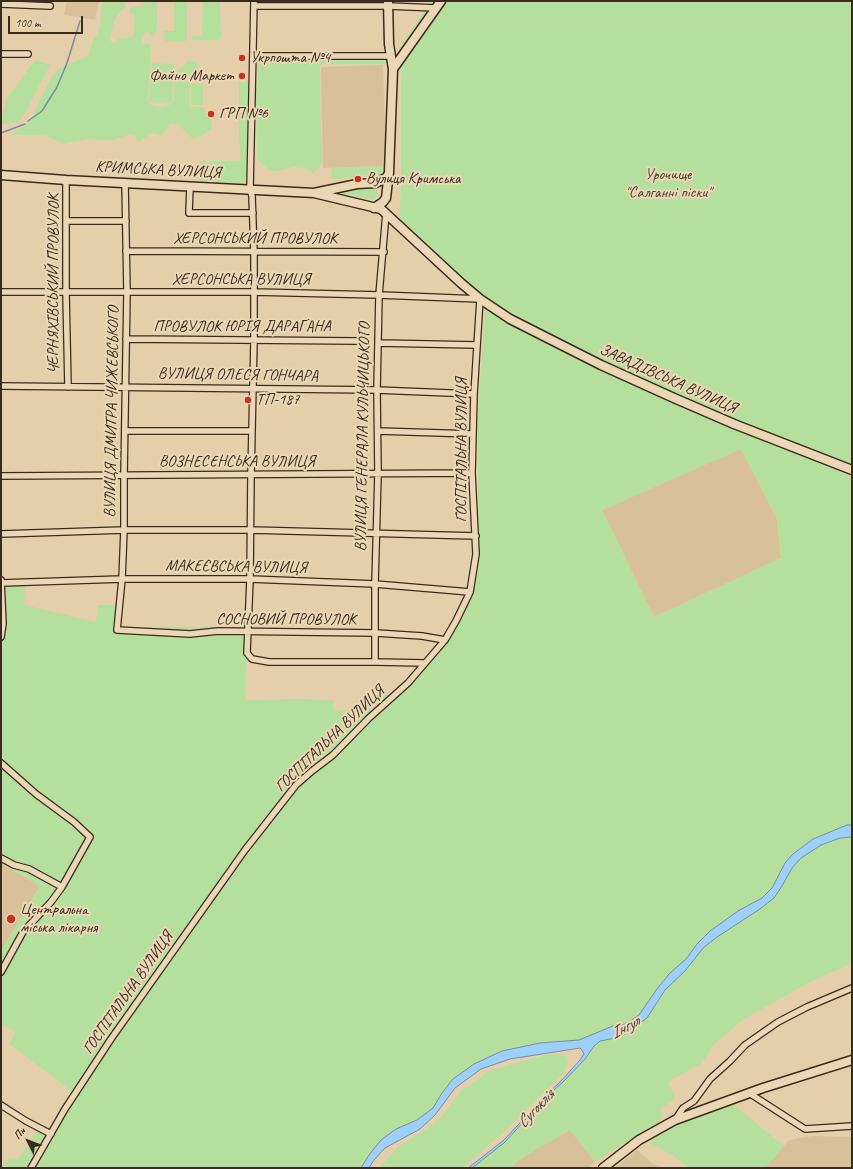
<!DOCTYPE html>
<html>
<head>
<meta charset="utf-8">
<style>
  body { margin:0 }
  #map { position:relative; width:853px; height:1169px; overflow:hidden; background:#e4cfaa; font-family:Caveat,sans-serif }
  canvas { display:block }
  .frame { position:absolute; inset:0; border:2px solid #3b2a1e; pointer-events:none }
  .north { position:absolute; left:8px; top:1121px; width:40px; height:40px; -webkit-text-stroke:3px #ebd7b5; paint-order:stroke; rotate:312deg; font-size:11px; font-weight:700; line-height:16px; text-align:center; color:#3b2a1e }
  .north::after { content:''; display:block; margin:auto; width:14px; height:18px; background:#3b2a1e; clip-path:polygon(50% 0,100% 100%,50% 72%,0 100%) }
  .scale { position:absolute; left:8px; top:16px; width:75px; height:18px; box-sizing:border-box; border:2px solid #3b2a1e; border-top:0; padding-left:5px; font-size:12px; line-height:14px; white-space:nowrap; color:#3b2a1e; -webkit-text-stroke:3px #ebd7b5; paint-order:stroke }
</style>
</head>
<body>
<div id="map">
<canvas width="853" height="1169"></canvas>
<div class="frame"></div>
<div class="north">Пн</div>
<div class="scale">100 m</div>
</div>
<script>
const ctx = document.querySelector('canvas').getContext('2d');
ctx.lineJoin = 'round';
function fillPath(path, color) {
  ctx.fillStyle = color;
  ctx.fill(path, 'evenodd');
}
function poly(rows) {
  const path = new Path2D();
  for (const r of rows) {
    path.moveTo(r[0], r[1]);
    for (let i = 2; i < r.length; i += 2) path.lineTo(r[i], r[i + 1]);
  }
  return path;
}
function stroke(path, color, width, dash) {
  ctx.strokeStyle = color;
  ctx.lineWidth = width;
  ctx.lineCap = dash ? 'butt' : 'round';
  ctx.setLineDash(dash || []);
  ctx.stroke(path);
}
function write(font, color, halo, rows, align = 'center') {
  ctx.font = font + ' Caveat,sans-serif';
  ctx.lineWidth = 4;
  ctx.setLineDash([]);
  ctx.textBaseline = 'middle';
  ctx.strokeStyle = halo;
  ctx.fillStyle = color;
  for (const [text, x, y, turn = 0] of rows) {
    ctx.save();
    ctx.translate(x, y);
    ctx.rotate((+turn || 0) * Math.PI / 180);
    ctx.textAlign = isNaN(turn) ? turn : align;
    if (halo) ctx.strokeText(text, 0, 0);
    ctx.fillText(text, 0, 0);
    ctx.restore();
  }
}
fillPath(poly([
  [67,1,99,1,95,20,64,15],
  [383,65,386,166,323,168,321,67],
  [741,449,777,519,781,558,654,617,602,510],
  [1,863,40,886,1,951],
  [570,1130,595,1162,588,1168,509,1168,528,1154],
  [812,1136,852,1137,852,1168,765,1168,789,1140],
  [637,1150,653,1164,664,1168,614,1168]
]), '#d8c199');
fillPath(poly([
  [105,1,124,1,125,3,126,7,120,12,114,20,110,41,115,43,118,39,131,37,134,34,135,15,131,14,129,11,131,7,143,5,144,1,157,1,157,28,154,37,147,31,142,37,141,43,151,44,148,102,154,106,163,107,172,104,174,99,175,75,177,71,184,66,189,60,200,65,194,73,184,79,189,81,190,84,190,107,203,107,205,112,212,121,211,129,201,136,193,139,178,124,169,123,168,128,161,135,152,133,137,143,136,136,131,134,113,140,86,139,64,144,45,135,13,135,14,131,25,126,32,120,38,103,50,80,58,69,88,56,94,37,96,37,100,27,102,4],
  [174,1,187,1,187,40,186,41,166,41,163,39,163,31,174,31],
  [203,1,220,1,221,37,218,40,194,40,192,39,192,36,202,36],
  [431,1,852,1,852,825,847,825,813,839,793,854,785,863,772,888,762,898,738,911,710,931,697,944,686,959,669,974,657,989,639,1015,626,1024,613,1026,579,1040,540,1043,502,1051,474,1064,453,1079,442,1093,433,1108,417,1120,396,1129,369,1155,361,1168,1,1168,9,1159,17,1159,23,1153,38,1130,55,1131,77,1095,9,1044,16,1032,1,1024,1,951,40,886,1,863,1,644,6,626,6,615,1,614,1,584,25,583,24,605,96,622,98,605,115,605,115,622,127,627,253,627,246,667,245,700,296,699,333,700,334,711,377,707,383,695,393,694,448,641,463,616,475,582,479,539,477,431,485,309,399,231,401,185,401,75,397,52],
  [741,449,777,519,781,558,654,617,602,510],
  [386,58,387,64,322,64,320,66,320,104,322,162,319,168,313,173,306,168,293,167,280,171,271,171,257,159,256,94,258,62,269,59],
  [35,60,50,65,25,113,20,121,12,123,1,124,6,100],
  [151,63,174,64,172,103,149,102],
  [247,79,251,79,248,179,245,182,241,183,200,181,198,178,200,161,241,161,239,133,239,82,246,83],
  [191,84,203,84,203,105,191,105],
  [386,166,386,171,383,177,367,175,337,179,332,179,331,178,332,168],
  [374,187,377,190,378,194,374,200,338,192,338,190],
  [852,837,852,964,845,966,806,984,744,1019,714,1044,702,1063,668,1082,675,1098,660,1109,663,1118,653,1126,643,1131,595,1162,570,1130,528,1154,509,1168,472,1168,505,1142,546,1097,563,1082,585,1059,594,1046,600,1041,621,1037,647,1018,665,990,685,971,703,948,717,937,760,909,774,898,782,886,792,868,801,858,821,845,840,838],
  [562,1054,567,1057,568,1062,565,1071,504,1132,462,1168,379,1168,398,1147,428,1128,441,1117,461,1091,489,1071,519,1062,548,1055],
  [728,1102,733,1104,784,1146,765,1168,689,1168,674,1156,649,1142,649,1138,666,1127]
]), '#b4df9c');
const water = poly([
  [847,825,852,825,852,837,840,838,821,845,801,858,792,868,782,886,774,898,760,909,717,937,703,948,685,971,665,990,647,1018,621,1037,600,1041,594,1046,585,1059,563,1082,546,1097,505,1142,472,1168,468,1168,504,1140,543,1098,562,1080,580,1060,584,1054,582,1050,580,1048,510,1059,481,1069,455,1088,435,1115,420,1129,385,1148,374,1160,369,1168,361,1168,369,1155,381,1140,396,1129,417,1120,433,1108,442,1093,453,1079,474,1064,502,1051,540,1043,579,1040,613,1026,626,1024,639,1015,657,989,669,974,686,959,697,944,710,931,738,911,762,898,772,888,785,863,793,854,813,839,847,825]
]);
fillPath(water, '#9dd1fb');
stroke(water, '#768ea3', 1);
stroke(poly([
  [28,121,42,111,57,87,67,63,80,21],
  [1,133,25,124]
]), '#768ea3', 1.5);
const street = poly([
  [254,1,250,189,252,196,254,252,254,340,251,475,250,579,247,653,252,659,269,662,375,662,425,663],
  [1,4,50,6],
  [254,6,388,6,436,8],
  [1,54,28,54],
  [253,56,391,56],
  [66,180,66,293,68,387],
  [125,182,127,292,124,476,124,530,122,579,117,630,190,634,218,631,376,633,422,636,445,640],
  [190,186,189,213,253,213],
  [66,221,126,221],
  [126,251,384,252],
  [1,292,254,292,379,295,480,299,474,394,472,473,476,554,470,592,456,621,445,640,408,683,369,718,333,755,312,771,296,785,245,850,111,1039,65,1109,31,1168],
  [126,339,357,341],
  [378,343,477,345],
  [1,386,377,390,474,394],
  [125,431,251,431],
  [378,431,473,434],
  [1,476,472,473],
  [1,534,124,530,251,530,476,536],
  [1,583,122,579,250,579,375,584,470,592],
  [1,637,3,624,1,580],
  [375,662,375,584,378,474,377,390,379,295,386,213],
  [1,763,36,794,74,822,90,837,62,887,51,902,23,932,1,972],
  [1,858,14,865,29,869,62,887],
  [749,1093,805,1129,852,1126],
  [1,1105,26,1121,51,1134],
  [675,1120,683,1108,694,1101,710,1079,730,1061,745,1045,778,1022,807,1007,852,988]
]);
const secondary = poly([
  [393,69,441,1],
  [1,175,66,180,314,193,381,209,461,283,480,299,510,319,601,365,674,398,734,424,852,470],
  [314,193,357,184,376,183,387,177,389,173],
  [374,208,383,202,386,198,389,172,393,69,389,44,388,1],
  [603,1168,639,1140,675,1120,763,1088,852,1060]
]);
stroke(street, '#3b2a1e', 8);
stroke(secondary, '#3b2a1e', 11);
stroke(street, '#ebd7b5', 5.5);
stroke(secondary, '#ebd7b5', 8);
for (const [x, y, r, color] of [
  [242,58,4,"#c8321e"],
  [242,76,4,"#c8321e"],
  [211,114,4,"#c8321e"],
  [358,179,4,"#c8321e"],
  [248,400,4,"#c8321e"],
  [11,919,5,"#c8321e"]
]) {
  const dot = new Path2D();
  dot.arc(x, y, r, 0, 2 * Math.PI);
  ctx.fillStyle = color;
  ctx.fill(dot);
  stroke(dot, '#ebd7b5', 1.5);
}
write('16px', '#3b2a1e', '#ebd7b5', [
  ["Укрпошта №4",250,58],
  ["Файно Маркет",234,76,"right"],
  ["ГРП №6",219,114],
  ["Вулиця Кримська",366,179],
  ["ТП-187",256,400],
  ["Центральна",20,910],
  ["міська лікарня",20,928]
], 'left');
write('16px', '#3b2a1e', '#ebd7b5', [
  ["КРИМСЬКА ВУЛИЦЯ",158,170,3],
  ["ХЕРСОНСЬКИЙ ПРОВУЛОК",255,239],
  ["ХЕРСОНСЬКА ВУЛИЦЯ",241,280],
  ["ЧЕРНЯХІВСЬКИЙ ПРОВУЛОК",54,284,-90],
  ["ПРОВУЛОК ЮРІЯ ДАРАГАНА",242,327],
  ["ВУЛИЦЯ ОЛЕСЯ ГОНЧАРА",238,375,1],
  ["ЗАВАДІВСЬКА ВУЛИЦЯ",668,379,24],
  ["ВУЛИЦЯ ДМИТРА ЧИЖЕВСЬКОГО",112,412,-89],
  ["ВУЛИЦЯ ГЕНЕРАЛА КУЛЬЧИЦЬКОГО",363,437,-89],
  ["ГОСПІТАЛЬНА ВУЛИЦЯ",462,450,-90],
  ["ВОЗНЕСЕНСЬКА ВУЛИЦЯ",237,462],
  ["МАКЕЄВСЬКА ВУЛИЦЯ",236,567,1],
  ["СОСНОВИЙ ПРОВУЛОК",286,620],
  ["ГОСПІТАЛЬНА ВУЛИЦЯ",330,739,-44],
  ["ГОСПІТАЛЬНА ВУЛИЦЯ",128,993,-55]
]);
write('16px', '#4d4531', '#ebd7b5', [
  ["Урочище",668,175],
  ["\"Салганні піски\"",668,193]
]);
write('italic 17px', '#4a433f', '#ebd7b5', [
  ["Інгул",625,1028,-28],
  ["Сугоклія",536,1109,-46]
]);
</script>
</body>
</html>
